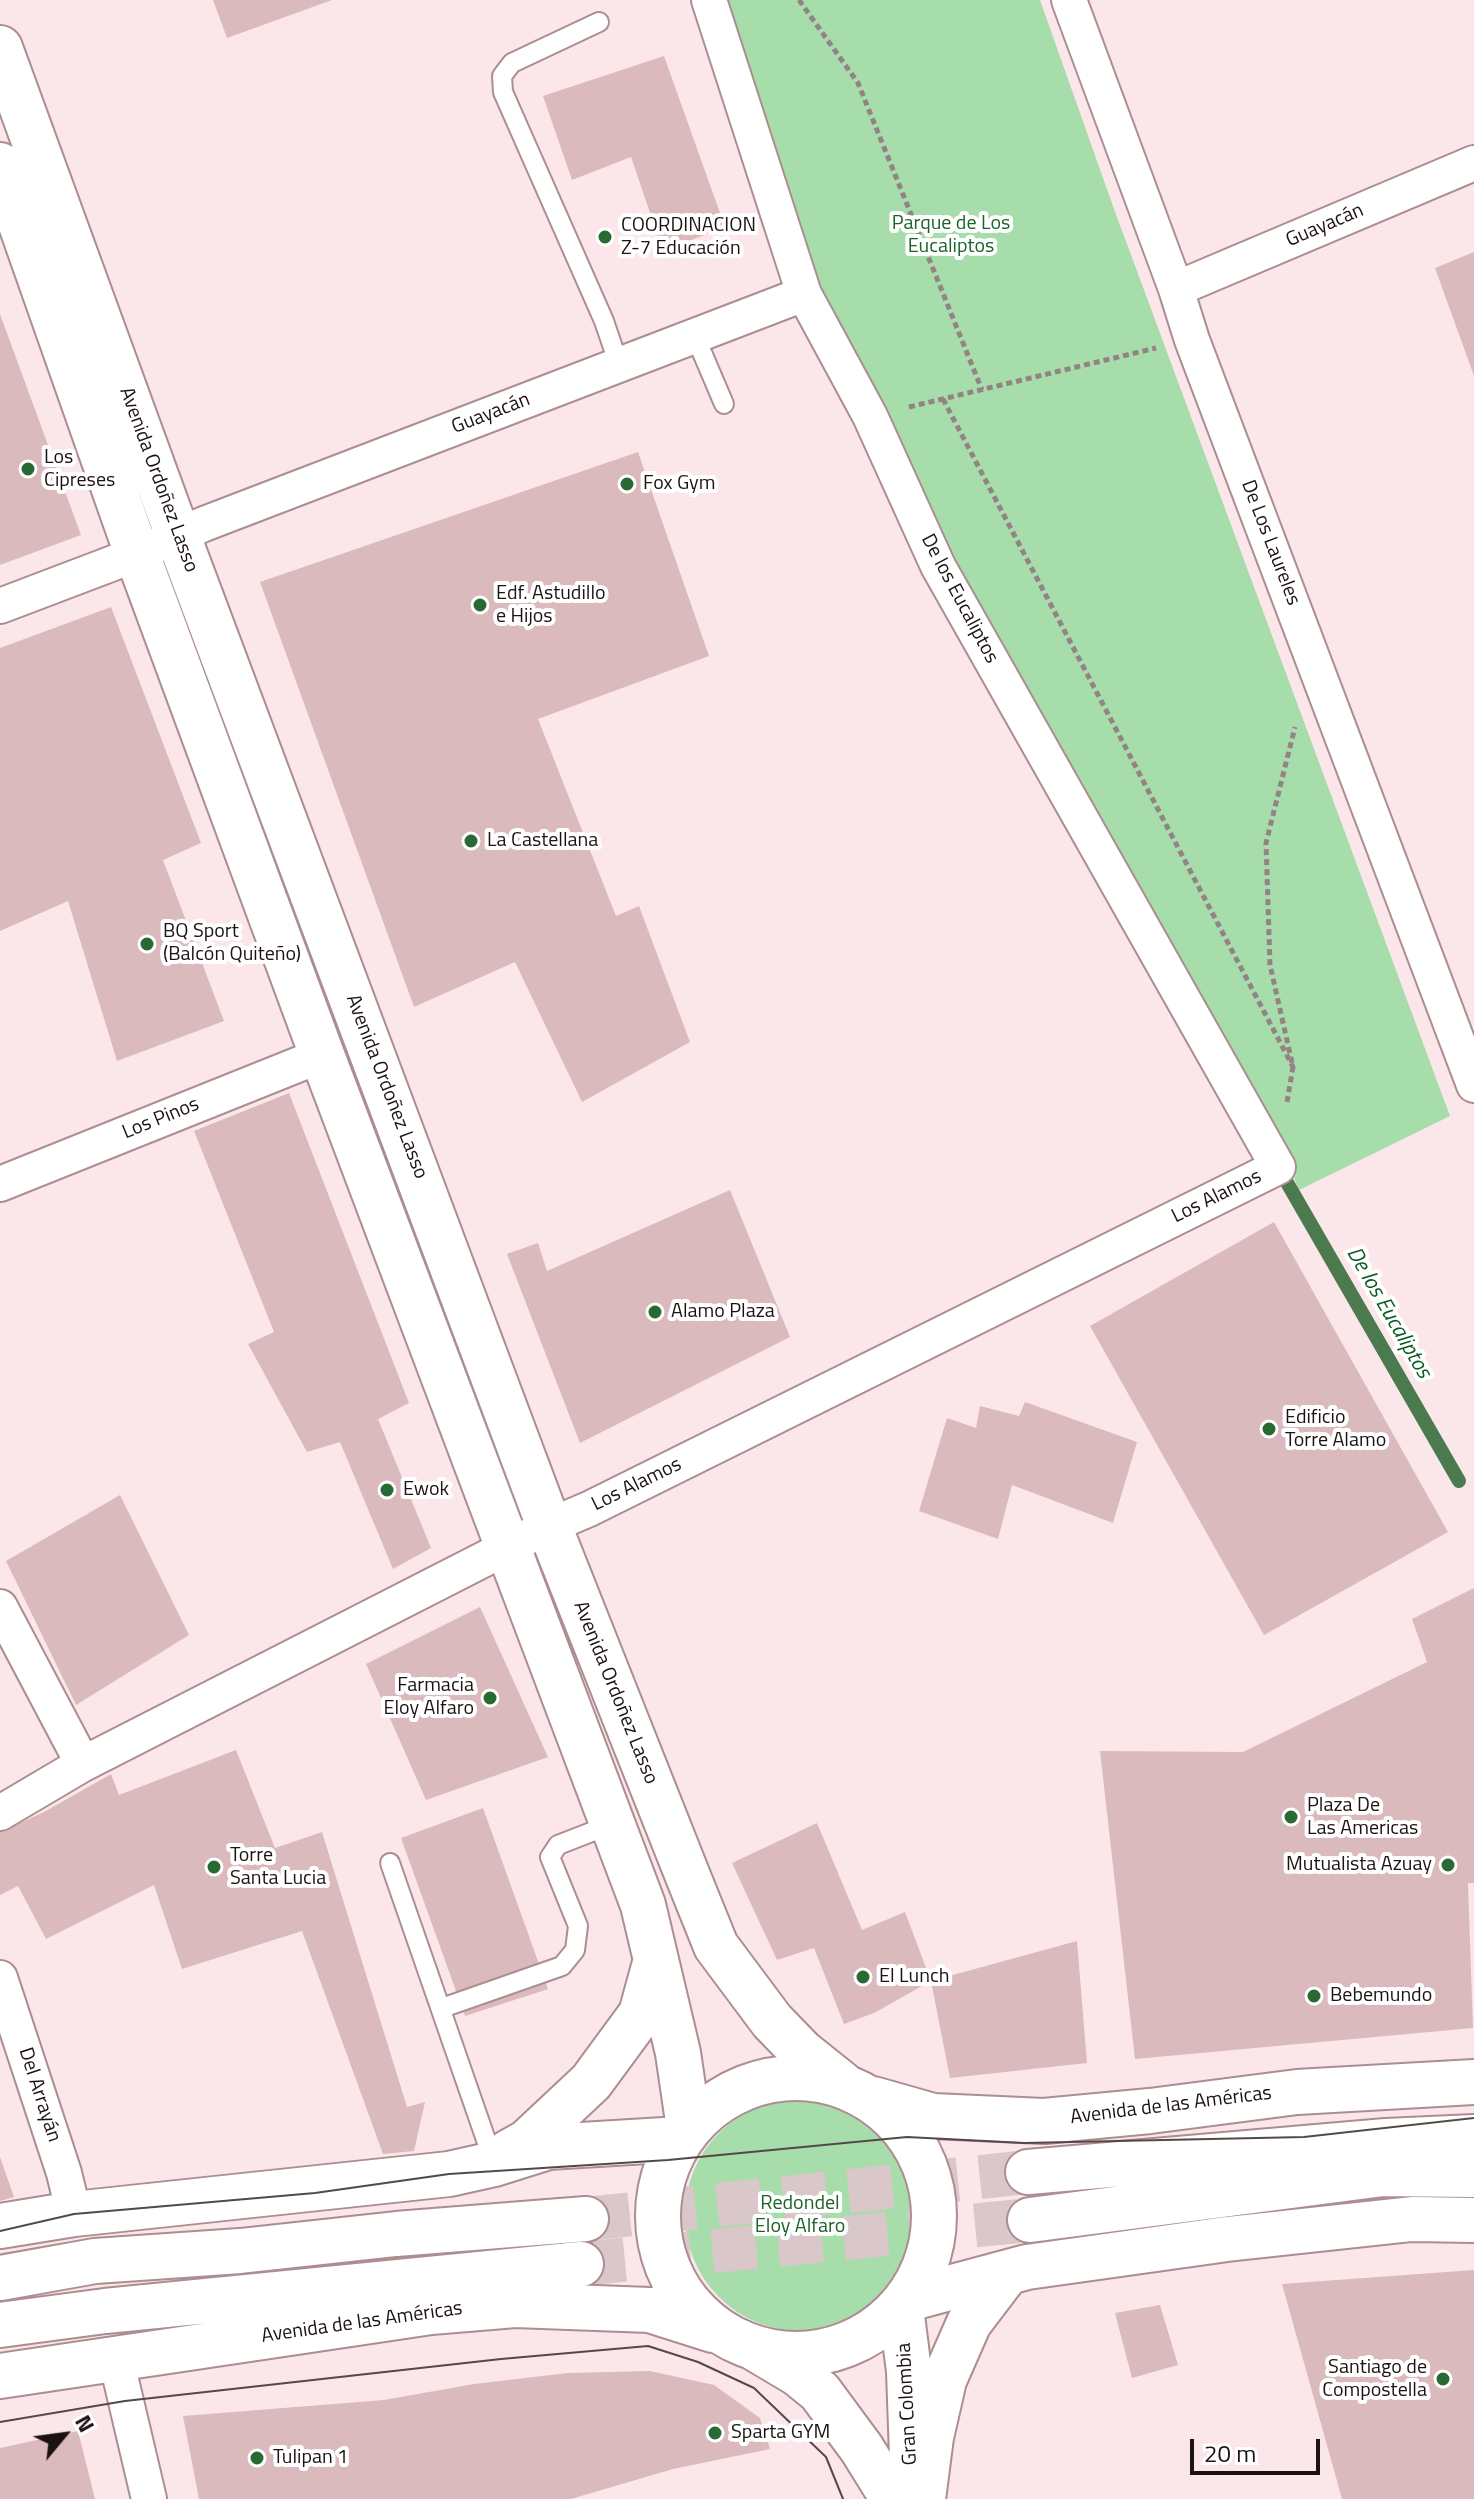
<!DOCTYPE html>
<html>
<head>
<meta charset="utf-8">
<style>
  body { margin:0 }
  #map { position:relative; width:1474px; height:2499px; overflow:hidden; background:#fbe7e9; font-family:"Titillium Web",sans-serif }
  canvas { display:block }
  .north { position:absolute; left:24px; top:2395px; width:80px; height:80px; -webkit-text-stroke:6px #fff; paint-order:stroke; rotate:61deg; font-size:22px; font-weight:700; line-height:32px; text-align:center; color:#1d1213 }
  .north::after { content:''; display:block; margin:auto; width:28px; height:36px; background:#1d1213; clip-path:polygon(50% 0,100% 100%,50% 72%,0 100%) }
  .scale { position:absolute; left:1190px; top:2439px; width:130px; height:36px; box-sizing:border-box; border:4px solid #1d1213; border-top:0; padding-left:10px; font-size:24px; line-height:28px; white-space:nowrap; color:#1d1213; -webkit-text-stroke:6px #fff; paint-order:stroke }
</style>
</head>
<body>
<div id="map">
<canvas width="1474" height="2499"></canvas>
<div class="north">N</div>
<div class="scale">20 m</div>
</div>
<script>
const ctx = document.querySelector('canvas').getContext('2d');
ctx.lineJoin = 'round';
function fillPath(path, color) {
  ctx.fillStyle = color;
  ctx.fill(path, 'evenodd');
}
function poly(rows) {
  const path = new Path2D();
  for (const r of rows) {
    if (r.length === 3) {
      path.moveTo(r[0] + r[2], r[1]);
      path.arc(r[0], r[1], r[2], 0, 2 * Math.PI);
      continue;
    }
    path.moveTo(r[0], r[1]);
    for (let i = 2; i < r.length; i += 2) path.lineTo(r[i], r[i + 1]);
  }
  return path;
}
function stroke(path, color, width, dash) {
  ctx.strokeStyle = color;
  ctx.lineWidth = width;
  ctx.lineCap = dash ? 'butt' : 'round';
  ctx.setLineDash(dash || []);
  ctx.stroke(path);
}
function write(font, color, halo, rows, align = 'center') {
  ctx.font = font + ' "Titillium Web",sans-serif';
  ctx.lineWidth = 8;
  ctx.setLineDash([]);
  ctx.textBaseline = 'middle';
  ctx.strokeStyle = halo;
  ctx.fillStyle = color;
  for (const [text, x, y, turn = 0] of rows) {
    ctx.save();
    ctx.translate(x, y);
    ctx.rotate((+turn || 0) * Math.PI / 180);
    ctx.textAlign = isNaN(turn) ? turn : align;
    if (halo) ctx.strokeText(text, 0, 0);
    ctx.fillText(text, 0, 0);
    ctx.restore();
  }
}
fillPath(poly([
  [706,0,1040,0,1114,209,1450,1116,1299,1190,1280,1145,799,298],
  [801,2215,116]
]), '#a6ddab');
stroke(poly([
  [1278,1167,1459,1481]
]), '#4b7a4e', 14);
fillPath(poly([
  [213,0,332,0,227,38],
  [664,56,725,227,663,251,631,157,572,180,543,96],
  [1474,252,1474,376,1435,268],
  [0,314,81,535,0,565],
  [638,452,709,656,538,719,616,916,639,906,690,1042,582,1102,515,962,414,1007,260,582],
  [111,607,201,843,163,860,224,1021,117,1061,68,901,0,931,0,648],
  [289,1093,409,1403,378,1419,431,1548,393,1569,340,1442,307,1452,248,1344,274,1332,194,1131],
  [730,1190,790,1337,580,1443,507,1254,538,1243,547,1271],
  [1274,1222,1448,1532,1264,1635,1090,1326],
  [1025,1402,1137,1442,1113,1523,1012,1485,998,1539,919,1511,947,1418,976,1428,980,1406,1019,1416],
  [120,1495,189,1635,76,1705,6,1561],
  [1474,1588,1474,1883,1468,1883,1473,2028,1135,2059,1100,1751,1243,1752,1427,1662,1412,1619],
  [480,1607,548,1757,426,1800,366,1664],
  [236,1750,275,1848,322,1832,407,2107,425,2102,414,2151,383,2154,302,1931,182,1969,154,1885,46,1939,18,1886,0,1895,0,1832,44,1812,111,1774,119,1795],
  [483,1808,548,1989,465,2016,401,1838],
  [817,1823,862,1930,905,1912,931,1981,1077,1941,1087,2063,950,2078,931,1981,874,2013,844,2024,814,1948,777,1960,732,1863],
  [0,2157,14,2197,0,2201],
  [1474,2270,1474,2499,1342,2499,1282,2284],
  [1160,2305,1178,2365,1132,2378,1115,2313],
  [650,2371,714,2385,760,2418,770,2449,673,2469,571,2499,199,2499,183,2416,384,2400,474,2384,568,2373],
  [78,2431,95,2499,0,2499,0,2448]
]), '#dababd');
stroke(poly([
  [586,2219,1028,2172],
  [581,2264,1030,2220]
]), '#dac7c9', 44, [44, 22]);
const service = poly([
  [599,22,512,63,502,76,503,92,604,321,619,365],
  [695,336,724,404],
  [390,1863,493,2160],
  [442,2008,562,1966,575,1950,578,1926,550,1857,558,1845,612,1824]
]);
const minor = poly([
  [1069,0,1176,289,1192,340,1474,1085],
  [1176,289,1474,163],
  [0,606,137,554,204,524,804,294],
  [0,1184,322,1055],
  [0,1607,83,1764],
  [0,1813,83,1764,549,1526,589,1509,1278,1167,938,566,870,416,804,294,709,0],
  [0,1978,64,2173,74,2214],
  [116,2359,149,2499]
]);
const secondary = poly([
  [901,2308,909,2371,913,2485],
  [756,2349,798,2374,820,2392,862,2449,893,2499]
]);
const primary = poly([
  [0,48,178,536,549,1526,687,1874,716,1946,772,2021,802,2052,842,2084],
  [0,165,137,554,322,1055,643,1905,678,2053,689,2128],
  [796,2216,138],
  [873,2099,933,2116,1044,2121,1150,2111,1297,2092,1474,2082],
  [509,2152,527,2142,591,2082,641,2014,655,1963],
  [1028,2172,1386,2141,1474,2137],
  [1030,2220,1383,2174,1474,2175],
  [0,2226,74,2214,449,2174,494,2164,548,2147,681,2139],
  [0,2278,95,2261,240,2251,396,2234,586,2219],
  [908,2299,1027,2267,1227,2239,1412,2219,1474,2220],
  [0,2325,105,2311,581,2264],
  [0,2376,431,2312,515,2305,650,2310,713,2330],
  [923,2499,931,2437,944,2380,969,2323,1007,2273]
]);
stroke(service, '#ac8d90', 22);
stroke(minor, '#ac8d90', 38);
stroke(secondary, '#ac8d90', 48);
stroke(primary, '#ac8d90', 48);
stroke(poly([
  [799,0,858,83,982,390],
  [943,399,1293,1067],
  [909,407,1156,348],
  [1287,1102,1293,1067,1270,965,1266,843,1295,727]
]), '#938385', 5, [6, 4]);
stroke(service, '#fff', 18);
stroke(minor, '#fff', 34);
stroke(secondary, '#fff', 44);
stroke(primary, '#fff', 44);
stroke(poly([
  [0,2231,74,2214,315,2193,449,2174,668,2160,907,2137,1024,2143,1304,2137,1474,2118],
  [0,2422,125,2401,501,2359,648,2346,698,2362,754,2388,826,2457,843,2499]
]), '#554849', 2);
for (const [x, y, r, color] of [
  [605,237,8,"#296a34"],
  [28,469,8,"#296a34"],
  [627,484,8,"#296a34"],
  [480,605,8,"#296a34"],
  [471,841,8,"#296a34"],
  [147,944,8,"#296a34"],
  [655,1312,8,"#296a34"],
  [1269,1429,8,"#296a34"],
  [387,1490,8,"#296a34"],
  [490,1698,8,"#296a34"],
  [1291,1817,8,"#296a34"],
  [1448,1865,8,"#296a34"],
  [214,1867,8,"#296a34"],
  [863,1977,8,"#296a34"],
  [1314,1996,8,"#296a34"],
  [1443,2379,8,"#296a34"],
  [715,2433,8,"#296a34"],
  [257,2458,8,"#296a34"]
]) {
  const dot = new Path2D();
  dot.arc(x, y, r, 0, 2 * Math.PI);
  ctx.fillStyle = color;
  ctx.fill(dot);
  stroke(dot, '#fff', 3);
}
write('20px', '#196429', '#fff', [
  ["Parque de Los",951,224],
  ["Eucaliptos",951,247],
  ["Redondel",800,2204],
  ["Eloy Alfaro",800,2227]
]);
write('20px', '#1d1213', '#fff', [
  ["COORDINACION",621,226],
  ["Z-7 Educación",621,249],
  ["Los",44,458],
  ["Cipreses",44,481],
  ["Fox Gym",643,484],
  ["Edf. Astudillo",496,594],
  ["e Hijos",496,617],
  ["La Castellana",487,841],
  ["BQ Sport",163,932],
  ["(Balcón Quiteño)",163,955],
  ["Alamo Plaza",671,1312],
  ["Edificio",1285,1418],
  ["Torre Alamo",1285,1441],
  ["Ewok",403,1490],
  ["Farmacia",474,1686,"right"],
  ["Eloy Alfaro",474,1709,"right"],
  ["Plaza De",1307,1806],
  ["Las Americas",1307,1829],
  ["Torre",230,1856],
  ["Santa Lucia",230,1879],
  ["Mutualista Azuay",1432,1865,"right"],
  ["El Lunch",879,1977],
  ["Bebemundo",1330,1996],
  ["Santiago de",1427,2368,"right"],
  ["Compostella",1427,2391,"right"],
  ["Sparta GYM",731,2433],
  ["Tulipan 1",273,2458]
], 'left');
write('20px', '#1d1213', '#fff', [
  ["Guayacán",1325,226,-23],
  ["Guayacán",491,414,-21],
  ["Avenida Ordoñez Lasso",158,480,70],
  ["De Los Laureles",1270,543,69],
  ["De los Eucaliptos",959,599,62],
  ["Avenida Ordoñez Lasso",386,1087,69],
  ["Los Pinos",161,1119,-22],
  ["Los Alamos",1217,1197,-26],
  ["Los Alamos",637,1485,-26],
  ["Avenida Ordoñez Lasso",615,1693,68],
  ["Del Arrayán",39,2095,72],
  ["Avenida de las Américas",1171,2106,-7],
  ["Avenida de las Américas",362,2323,-8],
  ["Gran Colombia",908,2404,-93]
]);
write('italic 22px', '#0b5a20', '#fff', [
  ["De los Eucaliptos",1388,1313,60]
]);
</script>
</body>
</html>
